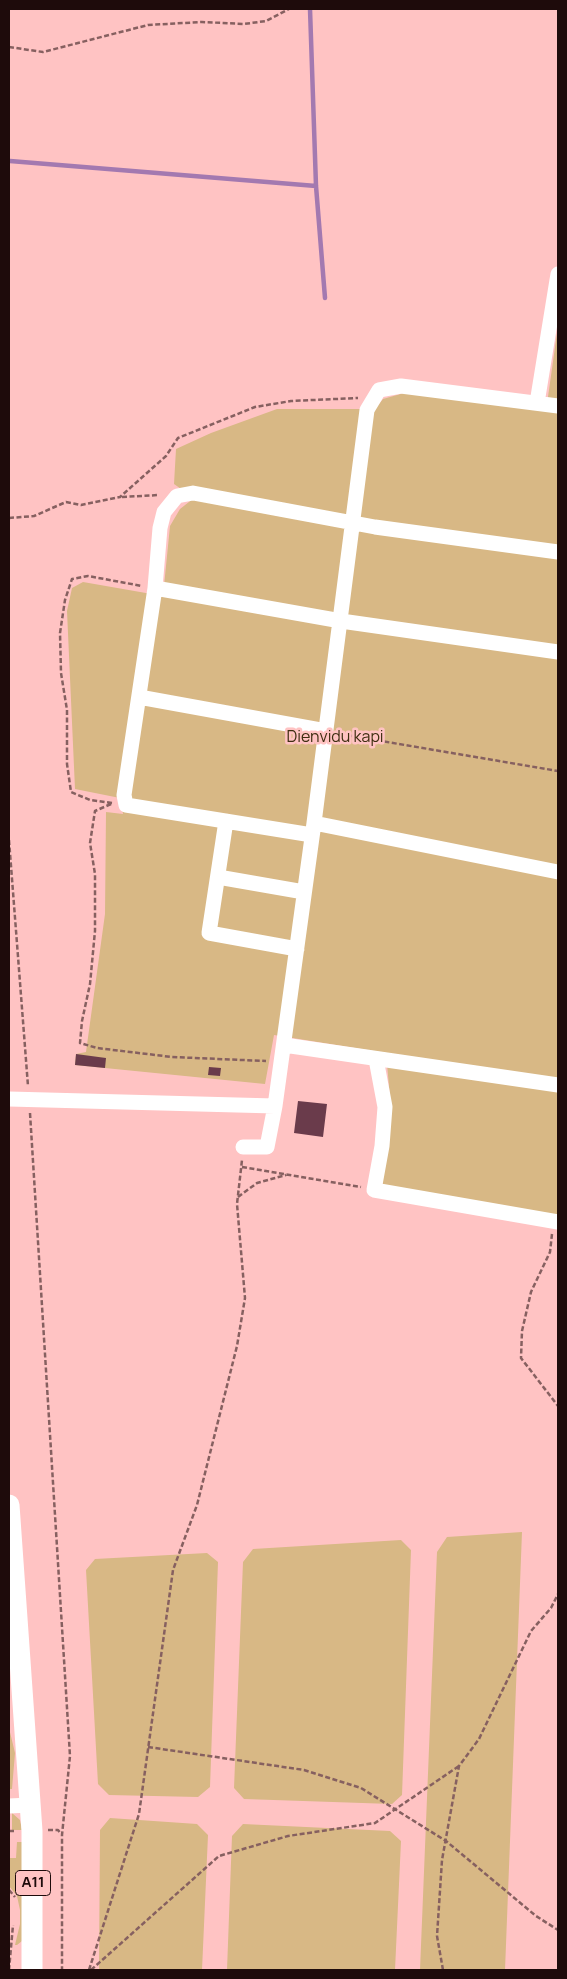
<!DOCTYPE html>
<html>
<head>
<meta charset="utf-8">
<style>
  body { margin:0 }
  #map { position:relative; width:567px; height:1979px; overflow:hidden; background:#ffc3c3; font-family:Manrope,sans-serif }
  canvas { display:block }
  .frame { position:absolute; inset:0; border:10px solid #1e0b0b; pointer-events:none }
</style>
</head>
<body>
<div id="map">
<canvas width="567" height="1979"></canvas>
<div class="frame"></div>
</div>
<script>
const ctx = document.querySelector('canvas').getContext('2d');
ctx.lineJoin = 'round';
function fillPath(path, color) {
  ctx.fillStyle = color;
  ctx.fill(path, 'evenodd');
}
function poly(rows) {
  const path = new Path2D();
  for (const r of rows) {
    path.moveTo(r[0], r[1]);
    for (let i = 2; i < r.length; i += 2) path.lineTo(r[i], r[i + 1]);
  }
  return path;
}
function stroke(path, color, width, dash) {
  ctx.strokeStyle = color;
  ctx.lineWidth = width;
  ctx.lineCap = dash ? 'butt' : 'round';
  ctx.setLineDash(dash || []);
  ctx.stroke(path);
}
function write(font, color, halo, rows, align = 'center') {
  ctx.font = font + ' Manrope,sans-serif';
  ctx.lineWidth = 5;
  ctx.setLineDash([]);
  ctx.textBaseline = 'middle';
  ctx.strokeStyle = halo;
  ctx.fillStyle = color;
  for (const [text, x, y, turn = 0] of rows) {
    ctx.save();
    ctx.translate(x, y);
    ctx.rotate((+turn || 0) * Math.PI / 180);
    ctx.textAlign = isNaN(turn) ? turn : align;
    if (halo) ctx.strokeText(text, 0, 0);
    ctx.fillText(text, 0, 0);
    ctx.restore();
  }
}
fillPath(poly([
  [558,326,558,1216,383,1186,382,1172,390,1097,386,1053,274,1035,265,1084,75,1065,76,1054,86,1052,105,914,106,812,123,814,120,798,75,789,67,611,72,588,83,582,163,596,170,526,180,509,194,498,174,484,176,449,211,433,277,409,375,409,383,399,404,393,546,411],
  [522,1532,505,1970,420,1970,437,1552,447,1537],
  [401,1540,411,1550,402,1795,392,1804,244,1799,234,1788,243,1562,253,1549],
  [207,1553,218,1562,210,1787,198,1797,109,1795,98,1784,86,1570,95,1559],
  [9,1728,15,1753,12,1789,9,1789],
  [12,1813,20,1820,22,1830,12,1830],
  [110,1818,197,1824,208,1835,202,1970,99,1970,100,1830],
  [243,1824,390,1831,401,1841,395,1970,227,1970,232,1836],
  [17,1842,22,1842,22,1941,17,1945,15,1945,20,1924,20,1910,17,1896,9,1886,9,1858,16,1858]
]), '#d8b885');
stroke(poly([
  [310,9,316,186,325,298],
  [10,161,316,186]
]), '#a379b0', 4.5);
fillPath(poly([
  [76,1054,106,1058,105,1068,75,1065],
  [209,1067,221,1068,220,1076,208,1075],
  [298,1101,327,1104,323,1137,294,1133]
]), '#6a3b4b');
stroke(poly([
  [9,47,43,52,148,25,202,22,244,24,266,21,289,9],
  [122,497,159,495],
  [9,518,34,516,66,502,81,505,120,497,166,456,178,438,255,407,291,401,358,398],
  [340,734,558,771],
  [112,803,90,800,71,792,67,764,67,710,61,673,60,633,65,600,72,579,88,576,142,586],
  [111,804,95,811,90,843,95,874,95,931,90,984,82,1021,80,1043,97,1048,172,1057,266,1061],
  [9,840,28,1086],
  [30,1113,70,1756,62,1835,62,1970],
  [242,1167,361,1187],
  [238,1197,257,1183,286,1175],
  [552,1234,550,1252,531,1292,522,1331,521,1358,558,1406],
  [148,1747,304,1770,361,1788,446,1841,536,1916,558,1930],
  [48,1830,58,1830,61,1834],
  [9,1831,16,1831],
  [9,1890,15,1897],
  [9,1970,13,1925],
  [89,1970,139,1814,173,1570,197,1505,237,1346,245,1298,237,1204,242,1160],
  [91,1970,219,1856,288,1836,375,1823,459,1766],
  [443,1970,437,1936,442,1860,459,1766,479,1739,531,1631,551,1608,558,1594]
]), '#866060', 2.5, [5, 2.5]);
stroke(poly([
  [537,403,558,274],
  [155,588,341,621,558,652],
  [139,697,326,731],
  [226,821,209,933,297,949],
  [314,823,558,872],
  [312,835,126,805,124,795,155,588,160,528,164,512,177,496,193,493,375,527,558,552],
  [218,877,304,892],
  [284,1045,558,1085],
  [376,1059,385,1107,382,1146,374,1190,558,1222],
  [9,1099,275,1106],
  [243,1147,267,1147,275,1106,314,823,367,410,379,390,401,386,558,406],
  [9,1806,30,1805]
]), '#fff', 15);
stroke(poly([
  [9,1505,32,1831,32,1970]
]), '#fff', 21);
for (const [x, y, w] of [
  [33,1883,35]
]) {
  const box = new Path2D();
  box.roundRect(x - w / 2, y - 12.5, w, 25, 4);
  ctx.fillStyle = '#ffc3c3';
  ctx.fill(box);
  stroke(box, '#1e0b0b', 1);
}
write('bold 15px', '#1e0b0b', null, [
  ["A11",33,1883]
]);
write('16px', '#3e2e11', '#ffc3c3', [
  ["Dienvidu kapi",335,738]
]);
</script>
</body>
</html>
